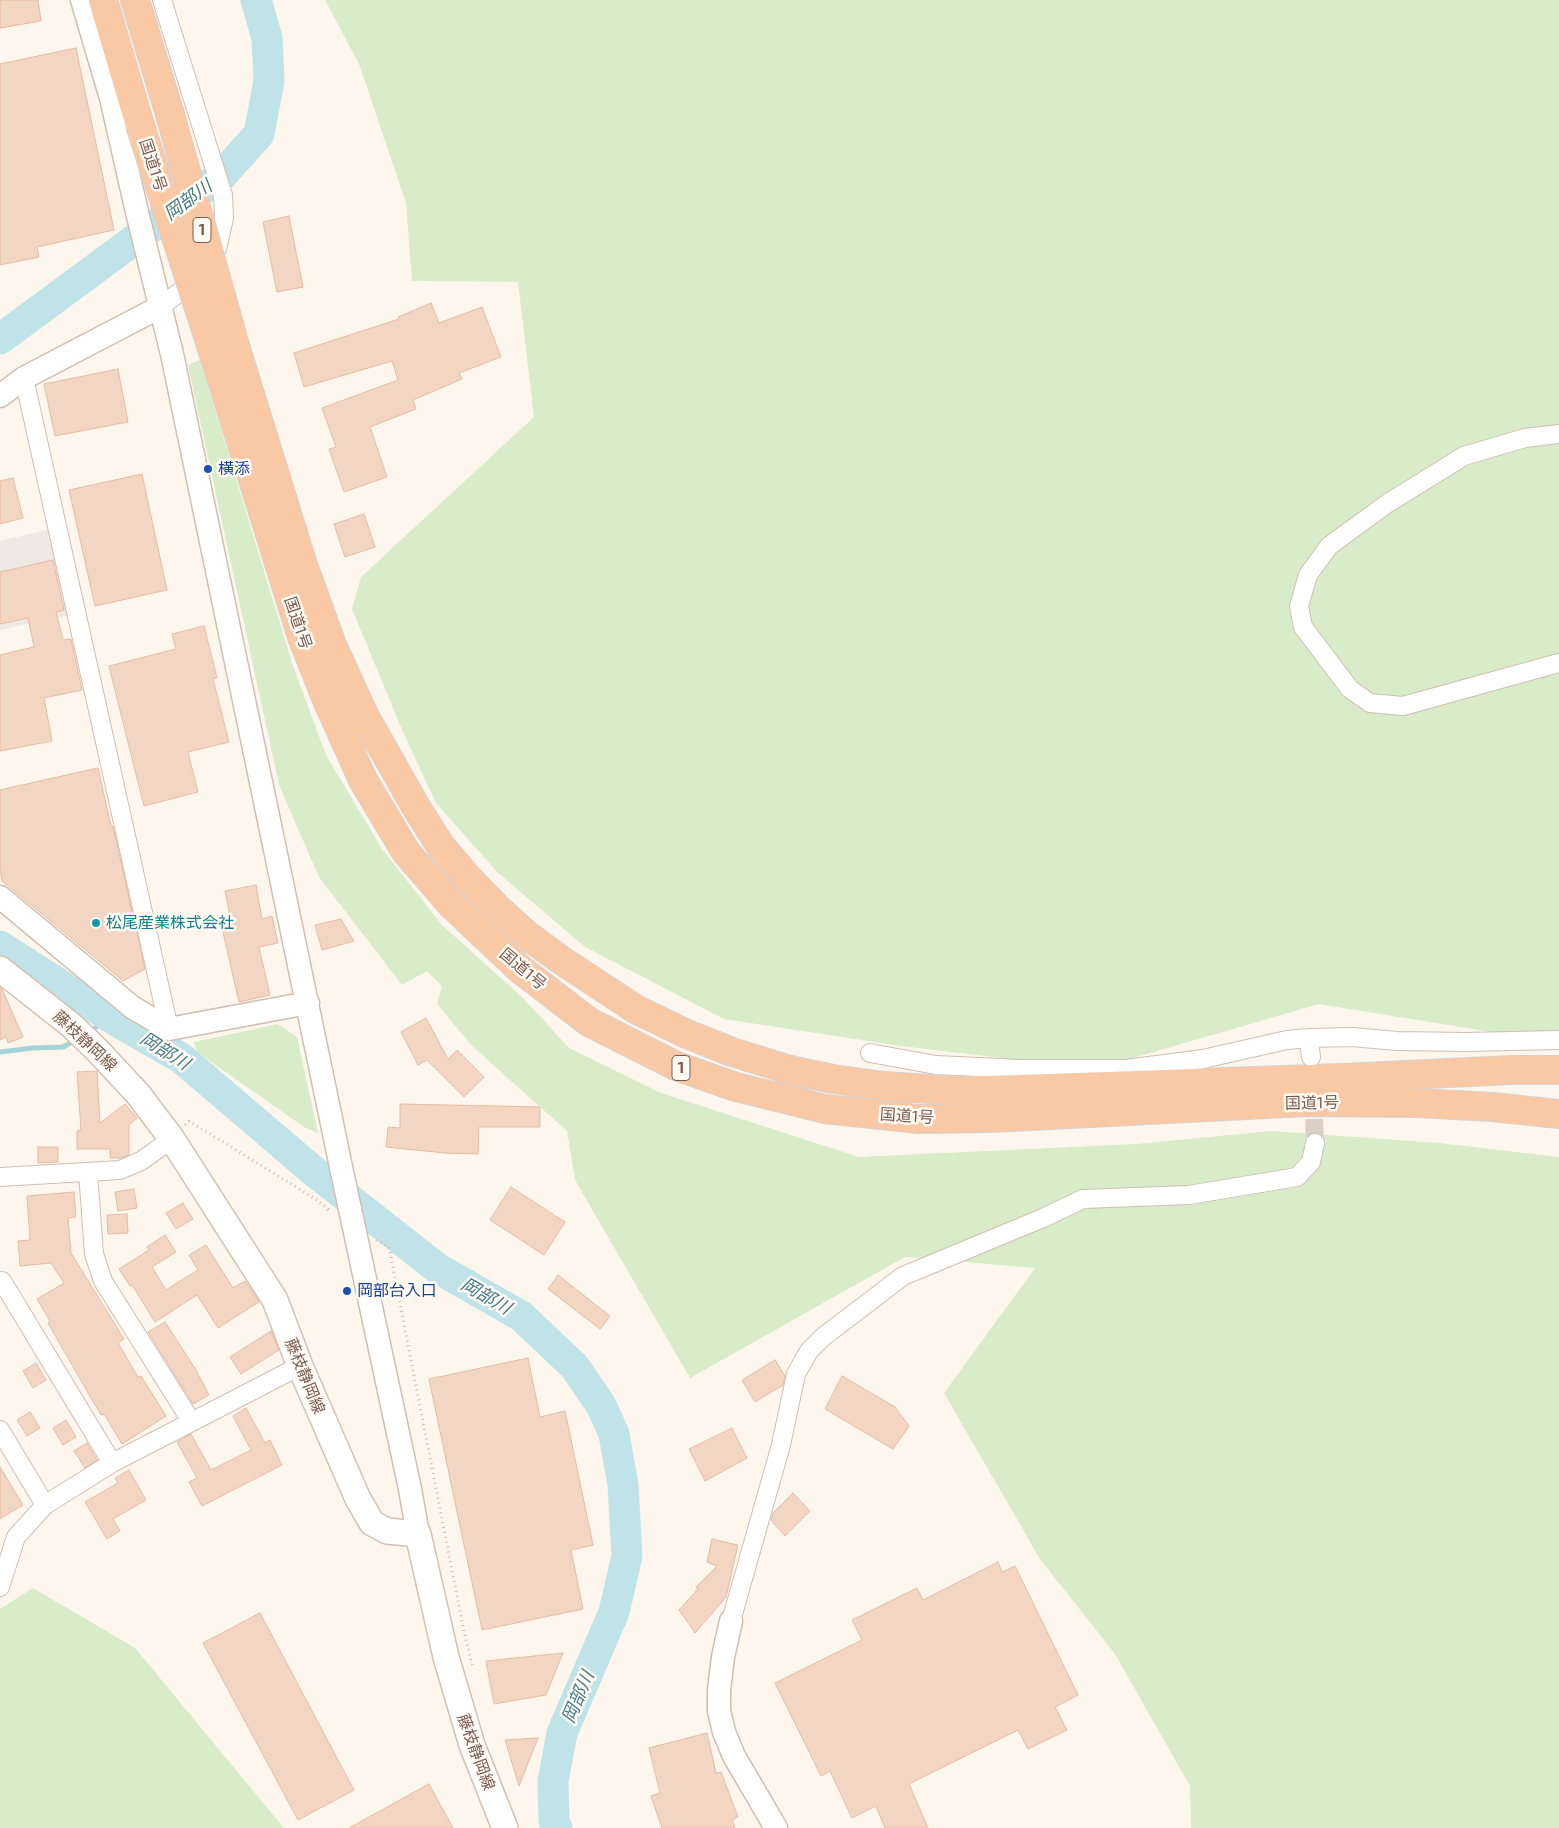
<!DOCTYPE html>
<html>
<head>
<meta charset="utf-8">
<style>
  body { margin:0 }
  canvas { display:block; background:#fdf6ec }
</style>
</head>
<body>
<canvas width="1559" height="1828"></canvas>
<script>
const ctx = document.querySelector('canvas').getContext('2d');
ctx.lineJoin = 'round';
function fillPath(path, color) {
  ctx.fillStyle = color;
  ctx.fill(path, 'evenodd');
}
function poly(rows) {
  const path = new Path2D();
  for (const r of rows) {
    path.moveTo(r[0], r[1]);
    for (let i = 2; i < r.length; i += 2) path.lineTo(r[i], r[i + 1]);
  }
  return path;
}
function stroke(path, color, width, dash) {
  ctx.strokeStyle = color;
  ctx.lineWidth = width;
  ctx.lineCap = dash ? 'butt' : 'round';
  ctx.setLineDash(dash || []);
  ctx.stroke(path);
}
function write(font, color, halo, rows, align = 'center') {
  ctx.font = font + ' "Exo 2","Noto Sans JP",sans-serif';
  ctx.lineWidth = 5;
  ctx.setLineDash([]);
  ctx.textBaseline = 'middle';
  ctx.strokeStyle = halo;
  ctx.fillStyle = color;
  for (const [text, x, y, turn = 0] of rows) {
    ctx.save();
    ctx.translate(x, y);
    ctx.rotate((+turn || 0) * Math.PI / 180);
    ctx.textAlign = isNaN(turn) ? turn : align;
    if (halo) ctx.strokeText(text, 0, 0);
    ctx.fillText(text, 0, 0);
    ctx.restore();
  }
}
fillPath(poly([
  [51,529,70,615,0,630,0,541]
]), '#efe9e4');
fillPath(poly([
  [325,0,1559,0,1559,1043,1319,1004,1095,1069,901,1046,724,1019,585,947,497,872,436,803,403,732,352,609,361,577,534,417,518,282,412,281,406,203,359,64],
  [200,360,292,663,326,755,382,849,442,925,523,998,569,1048,661,1093,859,1157,1136,1144,1271,1131,1439,1143,1559,1157,1559,1828,1191,1828,1190,1786,1115,1654,1040,1559,944,1393,1035,1268,905,1257,690,1378,575,1180,567,1131,472,1046,437,1004,442,986,427,971,402,985,319,877,279,785,188,365],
  [278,1024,297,1037,318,1133,304,1127,197,1052,194,1042],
  [33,1588,135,1648,284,1828,0,1828,0,1609]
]), '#d8ecc9');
stroke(poly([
  [89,1032,102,1023,116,1021],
  [0,1052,33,1048,63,1047,77,1039]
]), '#a5d3da', 5);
stroke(poly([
  [0,339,222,175,259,134,269,81,267,38,256,0],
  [0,946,116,1021,181,1058,311,1169,437,1268,521,1316,574,1366,601,1405,614,1434,623,1485,627,1556,614,1612,562,1733,553,1781,554,1821,557,1828]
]), '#bfe3e8', 31);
const building = poly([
  [0,0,38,0,41,21,0,28,0,0],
  [76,48,114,230,37,247,39,257,0,265,0,64,76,48],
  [289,216,303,287,277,292,263,222,289,216],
  [431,303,439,323,482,307,501,357,459,373,462,379,413,400,416,409,370,427,387,477,344,492,329,449,336,447,322,408,398,380,392,361,304,387,294,353,399,319,398,317,431,303],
  [118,369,128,422,55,436,44,384,118,369],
  [142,474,167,590,95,606,69,490,142,474],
  [13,478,23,518,0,524,0,481,13,478],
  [364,514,375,547,345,557,334,524,364,514],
  [53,560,64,610,56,612,63,640,71,639,82,690,44,698,52,741,0,751,0,655,34,647,28,618,0,624,0,572,53,560],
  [204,626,217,678,213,679,229,742,188,752,198,792,144,806,109,666,176,649,172,634,204,626],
  [98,768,111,826,113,826,145,969,123,981,2,881,0,868,0,790,98,768],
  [256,885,262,919,272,916,278,943,259,947,270,995,239,1002,222,928,232,926,225,891,256,885],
  [341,919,354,941,322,950,315,925,341,919],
  [0,987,2,989,23,1037,8,1043,6,1037,0,1040,0,987],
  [426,1018,448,1059,457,1050,484,1077,464,1097,427,1060,418,1065,401,1032,426,1018],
  [97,1071,100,1123,125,1104,137,1118,129,1125,129,1155,121,1158,110,1158,110,1149,77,1149,77,1131,81,1130,77,1072,97,1071],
  [400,1104,540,1107,540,1127,479,1127,478,1154,445,1153,386,1147,388,1127,400,1128,400,1104],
  [38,1147,58,1147,58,1162,38,1163,38,1147],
  [511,1187,565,1222,544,1255,490,1220,511,1187],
  [134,1189,137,1208,118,1211,115,1192,134,1189],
  [74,1192,76,1217,68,1218,71,1253,124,1339,118,1343,138,1377,141,1376,166,1416,122,1444,104,1414,101,1415,91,1398,48,1323,50,1321,37,1299,64,1283,51,1263,20,1266,18,1241,30,1240,27,1196,74,1192],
  [183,1203,193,1219,176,1229,166,1213,183,1203],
  [127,1214,128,1233,108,1234,107,1215,127,1214],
  [165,1235,176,1252,152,1267,166,1290,198,1270,189,1255,206,1245,233,1288,245,1281,259,1302,218,1328,197,1295,155,1322,132,1285,130,1286,119,1269,149,1250,147,1247,165,1235],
  [558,1275,610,1316,600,1329,548,1289,558,1275],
  [165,1322,196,1370,209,1395,193,1404,148,1332,165,1322],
  [271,1331,279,1350,241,1374,230,1357,271,1331],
  [528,1358,540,1417,565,1411,593,1545,571,1550,583,1609,482,1630,429,1379,528,1358],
  [775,1360,785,1376,783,1385,755,1402,742,1380,775,1360],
  [36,1363,46,1380,33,1388,23,1371,36,1363],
  [842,1376,895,1407,909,1426,893,1449,825,1409,842,1376],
  [246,1408,265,1443,270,1440,282,1465,202,1506,189,1482,197,1478,177,1442,191,1434,211,1470,251,1450,233,1416,246,1408],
  [30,1412,40,1428,27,1436,17,1420,30,1412],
  [66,1420,76,1437,63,1445,53,1428,66,1420],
  [732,1428,747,1458,705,1481,689,1449,732,1428],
  [87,1443,97,1460,85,1468,74,1451,87,1443],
  [0,1467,23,1505,0,1519,0,1467],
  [129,1470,146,1500,113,1519,120,1531,107,1539,85,1502,118,1483,115,1478,129,1470],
  [793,1493,810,1511,785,1536,771,1520,773,1513,793,1493],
  [712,1539,738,1545,726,1597,695,1633,679,1610,698,1589,696,1587,717,1566,707,1562,712,1539],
  [998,1562,1002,1572,1015,1566,1078,1695,1055,1707,1067,1730,1028,1749,1018,1730,909,1784,928,1828,885,1828,876,1806,852,1818,830,1771,821,1776,775,1683,862,1640,852,1620,917,1588,923,1600,998,1562],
  [260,1613,354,1790,298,1820,203,1643,260,1613],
  [563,1653,546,1695,494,1704,486,1661,563,1653],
  [707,1733,716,1773,721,1772,738,1817,732,1820,735,1828,662,1828,651,1796,660,1793,649,1748,707,1733],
  [538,1738,519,1786,505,1740,538,1738],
  [429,1784,453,1828,349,1828,429,1784]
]);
fillPath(building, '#f3d5c3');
stroke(building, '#e6bba3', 1);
stroke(poly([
  [1313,1092,1315,1143]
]), '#dcd0c4', 18, [18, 9]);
const minor = poly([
  [160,307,185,288,217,249,224,218,223,195,162,0],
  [24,378,169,1029],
  [1559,434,1525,438,1464,456,1388,503,1329,546,1308,575,1299,606,1303,627,1350,689,1370,703,1403,706,1559,663],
  [1309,1038,1311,1057],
  [870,1053,936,1065,1021,1069,1126,1069,1203,1059,1287,1040,1309,1038,1352,1037,1397,1041,1466,1042,1559,1040],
  [88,1172,94,1254,103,1281,191,1421],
  [0,1177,120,1170,141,1161,172,1139],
  [0,1283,2,1281,112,1463],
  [0,1430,45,1505],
  [0,1587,16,1537,45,1505,112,1463,300,1366],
  [731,1621,781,1445,796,1374,809,1351,823,1337,903,1276,1043,1218,1083,1199,1189,1195,1297,1177,1311,1162,1315,1143]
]);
const tertiary = poly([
  [82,0,111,98,137,212,172,354,341,1167,410,1489,418,1534],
  [0,396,24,378,160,307],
  [0,897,132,1007,169,1029,308,1003],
  [731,1621,723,1657,719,1690,719,1711,724,1732,734,1756,776,1828]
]);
const secondary = poly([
  [0,969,71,1025,96,1049,138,1094,172,1139,275,1300,300,1366,358,1499,372,1523,387,1531,418,1534,446,1657,472,1745,505,1828]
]);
const trunk = poly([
  [103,0,140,125],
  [135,0,169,111],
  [236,349,302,562,332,645,365,717,416,807,440,845,467,877,496,907,528,936,561,960,637,1010,687,1034,732,1052,790,1070,833,1079,884,1086,961,1091,1342,1078,1512,1070,1559,1070],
  [215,358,302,637,327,700,363,780,406,852,451,904,520,969,589,1022,676,1066,736,1087,825,1109,918,1119,991,1118,1306,1102,1417,1103,1493,1107,1559,1114]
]);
stroke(minor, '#d1beb0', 20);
stroke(tertiary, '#d1beb0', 25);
stroke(secondary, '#d6c0b0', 28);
stroke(trunk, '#dad1cd', 30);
stroke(poly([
  [185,1125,189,1121,317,1200,329,1210],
  [376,1240,389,1247,464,1632,473,1668]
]), '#d9b8a5', 3, [1, 4]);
stroke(minor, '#fff', 18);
stroke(tertiary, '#fff', 22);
stroke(secondary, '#fff', 25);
stroke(trunk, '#f9c8a4', 28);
const trunkBridge = poly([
  [169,111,236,349],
  [140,125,215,358]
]);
stroke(trunkBridge, '#dad1cd', 30, []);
stroke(trunkBridge, '#f9c8a4', 28);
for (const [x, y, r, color] of [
  [208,469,5,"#1a4fb4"],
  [96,923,5,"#0f9aa8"],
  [347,1291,5,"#1a4fb4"]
]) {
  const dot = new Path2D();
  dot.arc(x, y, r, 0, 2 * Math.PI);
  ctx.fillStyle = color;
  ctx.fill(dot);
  stroke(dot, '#fffaf3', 2);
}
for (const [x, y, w] of [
  [202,230,18],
  [681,1068,18]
]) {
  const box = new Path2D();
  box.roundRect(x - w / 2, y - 12.5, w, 25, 4);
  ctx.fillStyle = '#fffaf3';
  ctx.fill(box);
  stroke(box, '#7a5c4d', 1);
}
write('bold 15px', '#7a5c4d', null, [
  ["1",202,230],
  ["1",681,1068]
]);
write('16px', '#7a5c4d', '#fffaf3', [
  ["国道1号",153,165,72],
  ["国道1号",298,623,71],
  ["国道1号",523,969,40],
  ["藤枝静岡線",85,1041,43],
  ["国道1号",1312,1103,-1],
  ["国道1号",907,1116,4],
  ["藤枝静岡線",305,1376,68],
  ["藤枝静岡線",476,1752,70]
]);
write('16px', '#164399', '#fffaf3', [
  ["横添",218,469],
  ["岡部台入口",357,1291]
], 'left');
write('16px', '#0d838f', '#fffaf3', [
  ["松尾産業株式会社",106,923]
], 'left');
write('italic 18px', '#437c86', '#fffaf3', [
  ["岡部川",188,200,-36],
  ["岡部川",165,1051,32],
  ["岡部川",486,1296,30],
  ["岡部川",578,1697,-67]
]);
</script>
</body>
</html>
